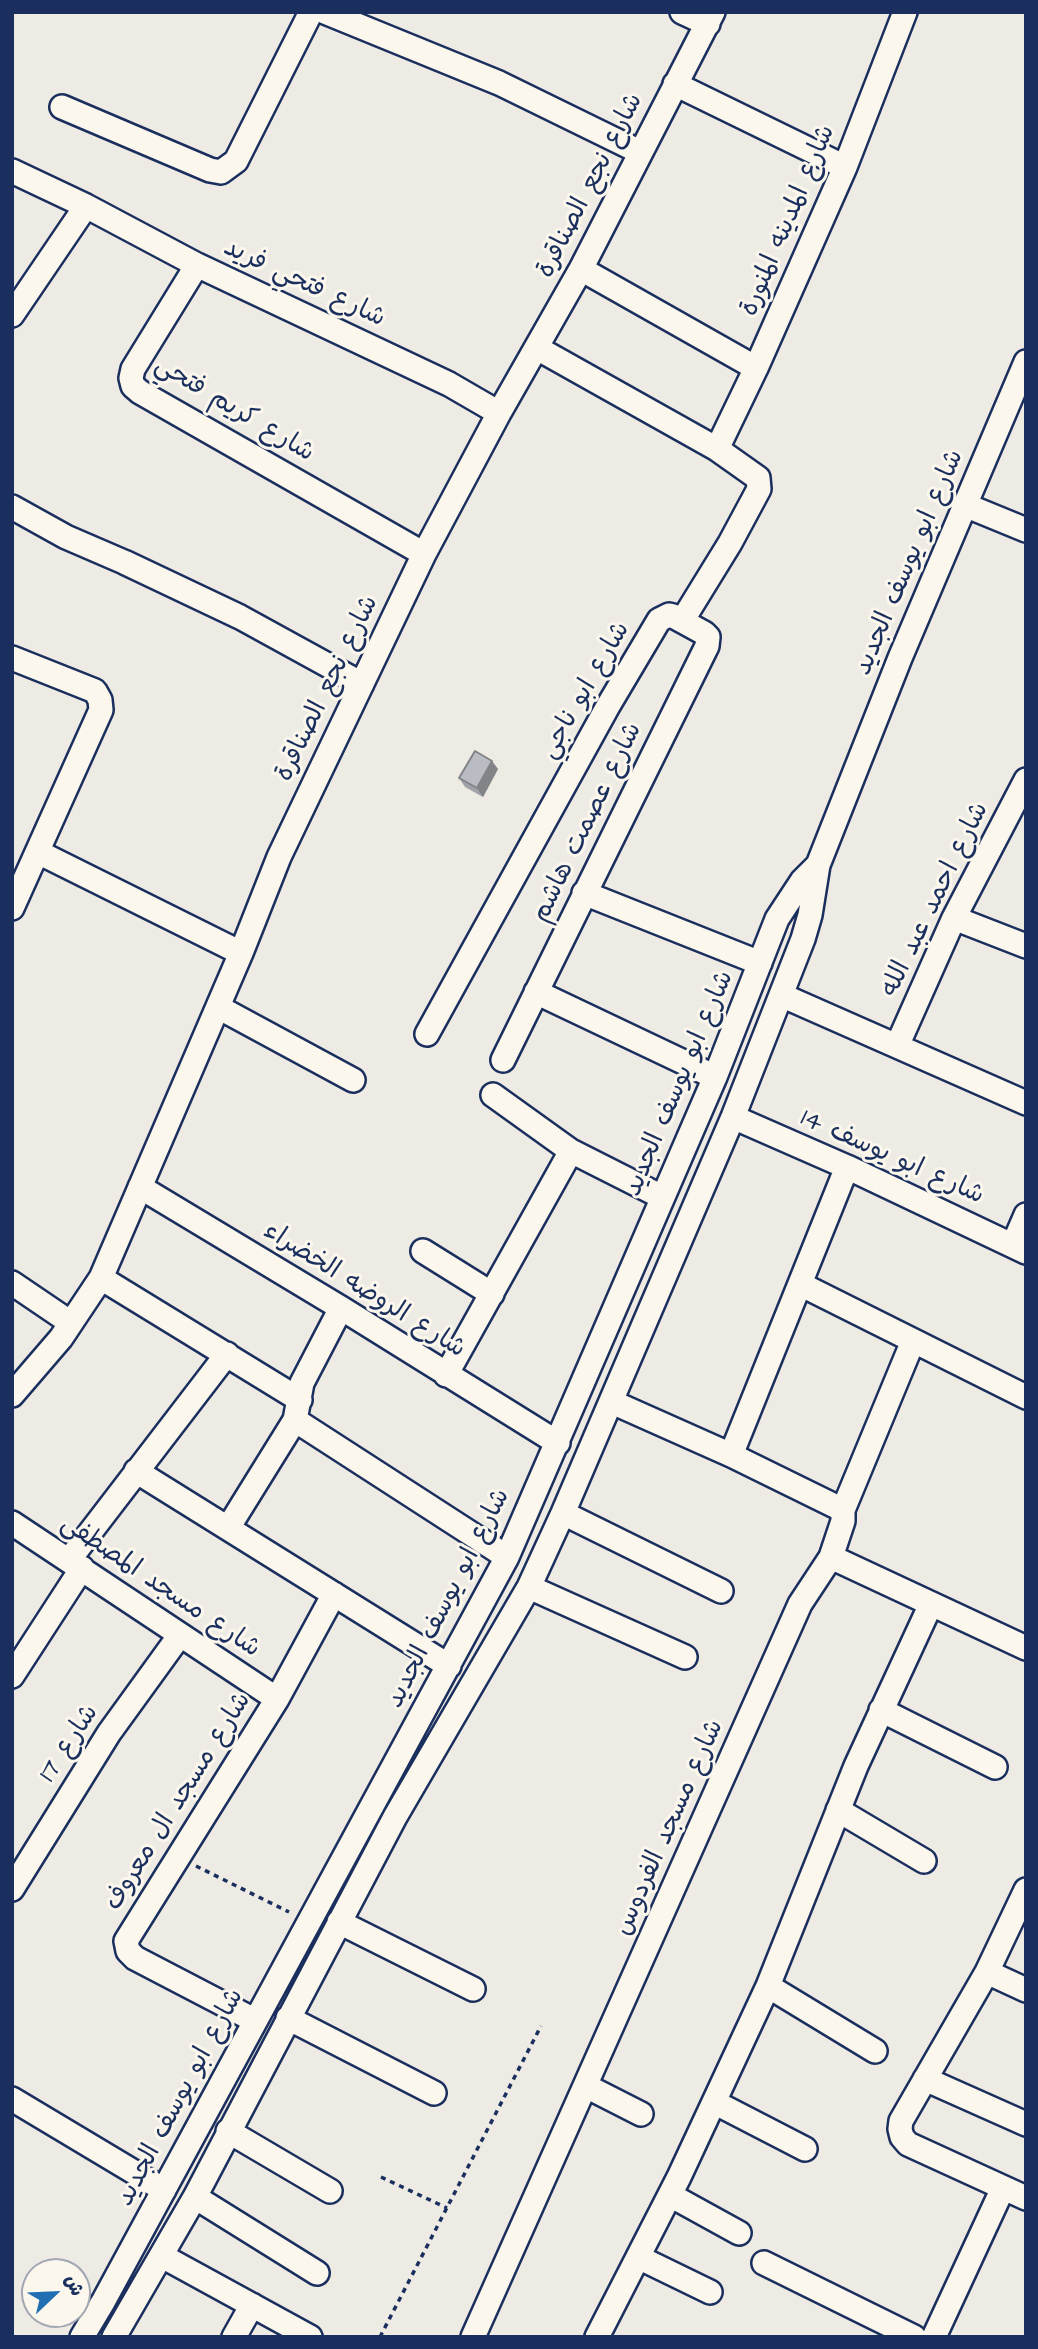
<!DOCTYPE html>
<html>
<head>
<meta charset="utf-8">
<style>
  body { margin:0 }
  #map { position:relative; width:1038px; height:2349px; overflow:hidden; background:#eeebe4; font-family:"Architects Daughter","Playpen Sans Arabic",sans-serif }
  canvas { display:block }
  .frame { position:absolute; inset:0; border:14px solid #1b2f5e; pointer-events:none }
  .north { position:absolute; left:21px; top:2258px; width:70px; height:70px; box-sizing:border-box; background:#fbf7ec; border:2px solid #a1a7b3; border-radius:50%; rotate:67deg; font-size:19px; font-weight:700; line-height:28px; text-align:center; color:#1b2f5e }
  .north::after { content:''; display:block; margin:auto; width:24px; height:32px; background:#1f6fb2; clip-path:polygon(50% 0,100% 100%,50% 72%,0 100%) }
</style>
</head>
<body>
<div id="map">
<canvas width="1038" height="2349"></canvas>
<div class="frame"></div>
<div class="north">ش</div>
</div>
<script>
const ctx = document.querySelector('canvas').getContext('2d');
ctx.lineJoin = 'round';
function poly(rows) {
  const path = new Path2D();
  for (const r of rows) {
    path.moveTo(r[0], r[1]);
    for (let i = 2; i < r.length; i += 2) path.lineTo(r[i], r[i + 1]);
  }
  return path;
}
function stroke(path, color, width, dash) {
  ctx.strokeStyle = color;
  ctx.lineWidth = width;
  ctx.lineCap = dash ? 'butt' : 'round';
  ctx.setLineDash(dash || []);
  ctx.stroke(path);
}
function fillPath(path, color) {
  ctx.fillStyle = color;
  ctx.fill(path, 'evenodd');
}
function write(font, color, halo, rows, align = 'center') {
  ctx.font = font + ' "Architects Daughter","Playpen Sans Arabic",sans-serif';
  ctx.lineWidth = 6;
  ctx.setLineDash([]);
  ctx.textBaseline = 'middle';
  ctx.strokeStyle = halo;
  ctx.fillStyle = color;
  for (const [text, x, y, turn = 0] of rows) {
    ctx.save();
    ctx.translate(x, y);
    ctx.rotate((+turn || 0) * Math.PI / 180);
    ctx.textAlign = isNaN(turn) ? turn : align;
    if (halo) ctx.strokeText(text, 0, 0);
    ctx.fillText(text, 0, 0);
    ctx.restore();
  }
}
const minor = poly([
  [325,12,499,83,640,152],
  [682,12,708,24],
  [675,84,845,167],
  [62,107,210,170,221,172,236,161,311,12],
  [12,171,86,206,197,265,449,384,499,413],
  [197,265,133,369,131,378,133,386,140,392,424,554],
  [581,269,756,368],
  [12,315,86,206],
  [537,348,717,449,758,478,759,489,730,543,682,621],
  [717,449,756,368,845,167,905,12],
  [965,505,1026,530],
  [12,507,66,537,124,562,240,617,362,684],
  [12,658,95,691,100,700,101,710,12,908],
  [38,852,241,953],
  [584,893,760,963],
  [954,918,1026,946],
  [536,992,715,1077],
  [781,995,1026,1103],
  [218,1007,353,1080],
  [427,1034,608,706,659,620,669,615,673,616,704,633,708,637,707,646,503,1060],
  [897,1046,954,918,1026,780],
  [493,1095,571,1151,662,1197],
  [733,1117,847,1167,1026,1252],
  [140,1187,341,1308,558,1443],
  [1013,1245,1026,1215],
  [423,1251,492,1294],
  [101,1278,300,1400],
  [12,1283,71,1323],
  [800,1284,1026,1397],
  [446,1375,571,1151],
  [12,1395,61,1338,101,1278,241,953,279,857,424,554,499,413,581,269,713,12],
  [612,1402,731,1455,843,1510],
  [295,1420,507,1557],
  [731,1455,847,1167],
  [136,1471,449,1666],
  [563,1513,721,1591],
  [12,1523,277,1699],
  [228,1528,295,1420,302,1383,341,1308],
  [831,1557,1026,1648],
  [69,1560,227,1354],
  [529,1587,685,1657],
  [12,1676,82,1568],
  [881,1710,995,1767],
  [838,1810,924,1861],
  [12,1889,109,1733,180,1635],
  [1026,1890,987,1972,901,2121,900,2129,902,2137,908,2144,1026,2198],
  [339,1922,473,1989],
  [987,1972,1026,1990],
  [768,1986,875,2051],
  [288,2018,434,2093],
  [254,2020,135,1958,128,1951,126,1941,277,1699,334,1594],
  [925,2079,1026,2124],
  [586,2086,641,2114],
  [12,2099,164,2190],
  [714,2102,805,2149],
  [228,2131,330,2191],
  [670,2195,739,2233],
  [195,2197,317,2273],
  [162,2256,310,2337],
  [638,2257,710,2292],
  [764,2263,914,2337],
  [82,2337,103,2302,507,1557,715,1077,777,919,802,881,818,865],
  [114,2337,195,2197,395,1817,529,1587,563,1513,733,1117,803,939,810,915,818,865,900,658,1026,362],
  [234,2337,252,2305],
  [473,2337,800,1604,831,1557,843,1521,843,1510,913,1341],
  [597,2337,679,2177,768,1986,856,1766,931,1604],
  [934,2337,1003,2188]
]);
stroke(minor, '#1b2f5e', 28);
stroke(poly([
  [196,1866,289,1912],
  [381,2177,447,2208],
  [380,2337,541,2026]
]), '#1b2f5e', 3.5, [5, 5]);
stroke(minor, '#fbf7ec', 23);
fillPath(poly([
  [498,769,483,797,465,787,459,778]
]), '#9fa2a8');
fillPath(poly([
  [492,761,498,769,483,797,477,788]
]), '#828488');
const building = poly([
  [475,751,492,761,477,788,459,778,475,751]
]);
fillPath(building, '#b9bcc3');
stroke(building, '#828488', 2);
write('26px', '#1b2f5e', '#fbf7ec', [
  ["شارع نجع الصناقرة",591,186,-63],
  ["شارع المدينه المنورة",789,221,-67],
  ["شارع فتحي فريد",304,284,25],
  ["شارع كريم فتحي",234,410,31],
  ["شارع ابو يوسف الجديد",910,563,-67],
  ["شارع نجع الصناقرة",328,689,-64],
  ["شارع ابو ناجي",586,691,-60],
  ["شارع عصمت هاشم",588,823,-64],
  ["شارع احمد عبد الله",936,900,-64],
  ["شارع ابو يوسف الجديد",680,1084,-67],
  ["شارع ابو يوسف 14",892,1158,24],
  ["شارع الروضه الخضراء",364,1291,32],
  ["شارع مسجد المصطفى",160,1587,34],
  ["شارع ابو يوسف الجديد",449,1599,-63],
  ["شارع 17",70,1744,-57],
  ["شارع مسجد ال معروف",179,1802,-58],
  ["شارع مسجد الفردوس",670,1828,-66],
  ["شارع ابو يوسف الجديد",181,2098,-62]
]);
</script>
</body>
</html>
